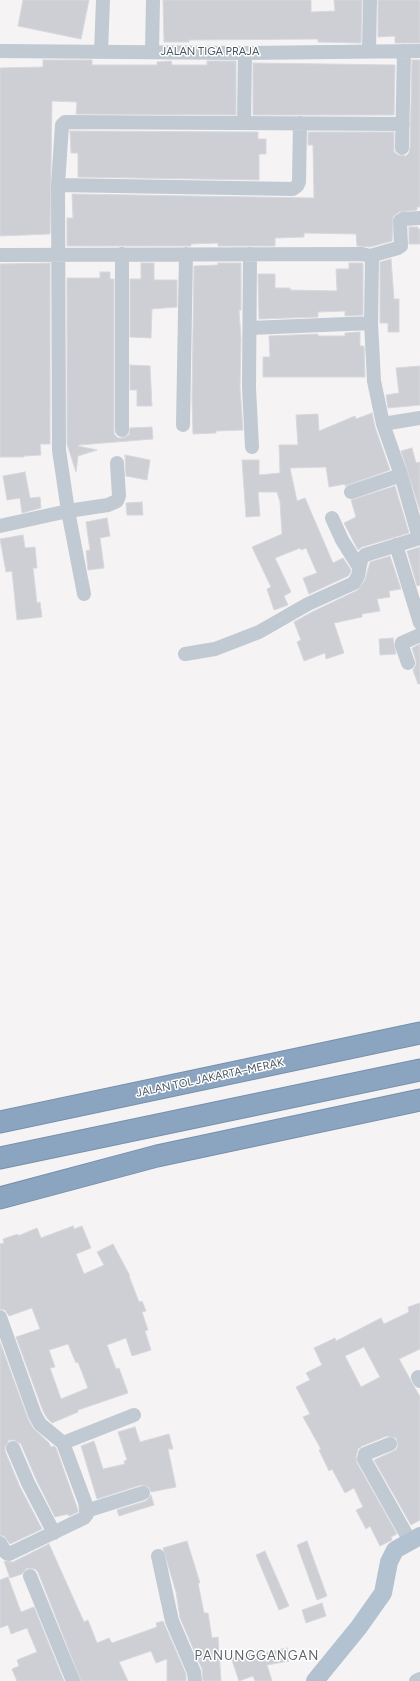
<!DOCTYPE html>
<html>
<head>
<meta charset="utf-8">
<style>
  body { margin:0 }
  canvas { display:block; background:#f5f3f3 }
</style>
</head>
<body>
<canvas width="420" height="1681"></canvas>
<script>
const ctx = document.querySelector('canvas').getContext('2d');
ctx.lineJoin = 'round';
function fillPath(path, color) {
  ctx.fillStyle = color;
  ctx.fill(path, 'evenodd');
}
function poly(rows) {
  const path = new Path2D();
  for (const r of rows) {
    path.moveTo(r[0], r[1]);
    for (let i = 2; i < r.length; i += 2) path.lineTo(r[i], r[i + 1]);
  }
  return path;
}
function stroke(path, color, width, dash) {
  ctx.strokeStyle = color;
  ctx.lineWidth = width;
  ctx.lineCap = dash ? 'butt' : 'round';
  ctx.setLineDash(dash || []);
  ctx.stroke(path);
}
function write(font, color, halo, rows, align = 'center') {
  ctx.font = font + ' Figtree,sans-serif';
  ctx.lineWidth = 3;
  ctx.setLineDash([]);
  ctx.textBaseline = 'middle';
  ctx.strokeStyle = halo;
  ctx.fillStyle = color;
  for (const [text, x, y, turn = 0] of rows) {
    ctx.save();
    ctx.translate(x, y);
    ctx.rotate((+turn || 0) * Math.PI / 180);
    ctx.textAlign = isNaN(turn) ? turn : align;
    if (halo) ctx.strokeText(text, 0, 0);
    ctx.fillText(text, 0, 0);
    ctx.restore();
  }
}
const building = poly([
  [23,0,89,0,81,39,18,26,23,0],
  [163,0,311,0,311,12,335,11,334,0,362,0,361,43,318,42,318,39,189,40,189,42,164,42,163,0],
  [378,0,420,0,420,43,395,43,395,36,378,37,378,0],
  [43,60,92,60,92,65,157,65,157,62,171,61,172,65,207,65,207,61,236,61,236,115,76,114,77,102,52,101,50,234,0,236,0,68,43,67,43,60],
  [412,60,420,60,420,207,417,207,417,210,399,212,393,217,392,241,370,247,357,246,356,234,304,233,304,237,275,238,275,246,218,246,218,243,191,244,191,246,67,246,67,218,73,218,72,194,314,198,313,145,308,145,308,132,394,132,394,152,398,155,406,156,409,153,410,148,412,60],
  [253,63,395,65,394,115,253,115,253,63],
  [70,131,258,132,258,139,266,139,266,154,259,154,259,180,78,177,78,153,71,153,70,131],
  [409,227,418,227,418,229,420,229,420,244,409,244,409,227],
  [391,259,394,299,399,299,399,332,388,332,388,323,380,323,380,262,391,259],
  [50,263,50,444,40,444,41,455,24,456,24,457,0,457,0,264,50,263],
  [141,263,154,263,154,280,177,280,177,307,152,309,151,338,130,337,130,279,141,279,141,263],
  [218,263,241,263,241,310,239,310,241,339,240,388,243,430,216,431,216,433,193,434,192,397,194,266,218,265,218,263],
  [349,263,363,263,363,315,345,316,345,311,318,312,318,317,259,319,258,274,275,274,275,288,290,288,290,290,337,291,336,269,349,269,349,263],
  [100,272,110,272,110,279,114,279,114,434,118,438,122,438,129,435,130,428,152,427,153,439,79,445,78,446,97,450,78,456,76,472,67,444,67,278,100,278,100,272],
  [360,332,360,346,364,346,365,377,263,377,263,357,270,357,269,336,318,334,318,336,345,336,345,333,360,332],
  [130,365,150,366,152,406,137,406,137,390,130,390,130,365],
  [420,366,420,405,388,408,386,395,399,393,396,368,420,366],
  [372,413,375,427,390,470,345,486,345,484,329,487,326,467,290,468,297,501,305,498,333,563,343,558,351,570,350,573,348,576,309,594,303,578,317,573,306,548,301,550,300,548,275,558,291,592,284,596,288,605,274,610,267,589,271,587,252,547,282,534,280,502,277,492,258,492,260,516,246,517,242,460,259,460,259,475,280,473,279,445,298,445,296,415,318,414,319,431,355,416,356,419,372,413],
  [412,448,416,463,420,462,420,511,401,451,412,448],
  [125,455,150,460,147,480,126,476,125,455],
  [25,472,30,498,40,497,41,508,22,513,20,498,7,500,3,476,25,472],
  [395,486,409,533,362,547,358,550,344,523,356,517,351,500,395,486],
  [142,502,143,515,127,515,126,503,142,502],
  [107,518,110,536,100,538,104,568,88,570,86,551,90,550,86,522,107,518],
  [23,535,25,548,35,547,37,568,33,568,37,603,40,602,42,617,17,620,12,571,6,572,0,539,23,535],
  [420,547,420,585,417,586,407,551,420,547],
  [390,556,401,589,389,591,390,597,377,599,380,611,362,614,362,617,334,623,344,653,326,659,325,653,304,661,297,642,301,640,294,622,312,612,358,590,365,580,370,562,390,556],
  [393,638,396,654,380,655,379,639,393,638],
  [420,644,420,684,418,684,413,670,416,665,416,661,412,648,420,644],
  [73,1226,74,1229,82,1226,91,1248,76,1254,84,1274,104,1265,97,1252,113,1244,130,1276,129,1276,139,1302,142,1301,146,1311,142,1312,148,1330,145,1331,151,1350,132,1356,126,1338,107,1345,116,1369,119,1368,128,1393,78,1410,78,1412,52,1423,47,1418,43,1411,16,1337,40,1329,32,1308,9,1316,5,1310,0,1309,0,1244,4,1243,3,1239,18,1234,18,1236,37,1228,41,1238,73,1226],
  [68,1344,76,1363,78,1362,88,1388,61,1399,50,1368,55,1367,49,1350,68,1344],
  [420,1303,420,1349,399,1359,420,1397,420,1520,411,1525,374,1460,396,1450,398,1445,396,1438,387,1436,362,1446,358,1449,356,1457,357,1463,397,1534,391,1537,392,1540,380,1546,370,1526,366,1529,356,1510,363,1507,354,1488,345,1493,332,1469,329,1471,319,1450,321,1449,303,1417,310,1414,296,1387,310,1380,306,1373,322,1365,314,1348,335,1338,336,1341,381,1318,384,1324,409,1312,408,1307,420,1303],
  [364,1347,380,1377,361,1387,345,1356,364,1347],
  [0,1342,28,1419,33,1428,49,1443,51,1447,54,1446,56,1448,78,1510,78,1512,69,1516,68,1514,55,1517,36,1479,21,1444,14,1440,9,1440,5,1447,5,1451,20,1487,42,1529,10,1544,4,1536,0,1535,0,1342],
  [135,1427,140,1442,169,1434,173,1449,168,1449,176,1487,151,1492,148,1487,141,1485,97,1499,81,1446,94,1441,103,1469,125,1464,124,1461,127,1460,118,1432,135,1427],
  [151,1495,154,1505,119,1516,117,1510,146,1501,151,1495],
  [187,1541,200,1583,198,1583,204,1613,208,1613,212,1638,218,1637,221,1681,203,1681,202,1669,180,1618,176,1592,163,1548,187,1541],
  [307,1541,327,1596,317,1600,297,1545,307,1541],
  [49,1544,84,1622,88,1620,97,1643,109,1638,112,1643,157,1627,156,1623,163,1621,186,1674,186,1681,167,1681,167,1659,156,1663,151,1651,119,1662,128,1681,81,1681,38,1572,35,1569,27,1568,22,1574,10,1578,4,1561,13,1562,49,1544],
  [265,1551,289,1606,279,1610,256,1555,265,1551],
  [8,1577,21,1612,34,1607,64,1681,17,1681,12,1669,19,1666,17,1660,37,1652,27,1628,11,1634,8,1625,0,1628,0,1580,8,1577],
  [322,1603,326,1616,306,1623,302,1610,322,1603],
  [287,1648,289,1661,267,1665,272,1681,255,1681,253,1676,239,1681,231,1657,262,1649,263,1653,287,1648]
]);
fillPath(building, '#cdcfd5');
stroke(building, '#d7d9de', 1);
const highway = poly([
  [0,1122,420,1033],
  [0,1158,420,1070],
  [0,1198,157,1156,420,1100]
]);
stroke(highway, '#7690ad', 23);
stroke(poly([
  [369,50,370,0],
  [0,51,245,53,420,51],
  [101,52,103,0],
  [152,52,153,0],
  [244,122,245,53],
  [402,148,404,51],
  [58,185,293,189,297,186,299,182,300,123],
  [250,254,249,388,252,447],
  [0,255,362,254,370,256,372,259,371,323,374,381,383,424,401,475,419,538],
  [370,256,398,248,401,246,400,221,403,219,420,218],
  [250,328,371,323],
  [383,424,420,418],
  [183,425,186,254],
  [122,430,122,254],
  [117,463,119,496,117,501,108,505,68,511,59,450,58,185,62,125,65,122,403,124],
  [351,492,401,475],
  [332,518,342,540,359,567],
  [0,526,68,511,84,594],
  [396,545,420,623],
  [185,654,215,649,259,632,308,604,354,583,358,576,361,560,365,555,420,538],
  [408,663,402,646,402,643,420,635],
  [0,1317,35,1415,40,1424,63,1443,85,1502,87,1514,84,1518,9,1554,6,1553,0,1543],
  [418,1377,420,1381],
  [63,1443,134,1415],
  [390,1444,365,1454,364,1459,410,1541],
  [13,1448,28,1483,54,1533],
  [86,1511,143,1493],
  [158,1556,172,1621,194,1672,195,1681],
  [30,1576,73,1681],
  [416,1681,420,1679]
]), '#c1cad2', 14);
stroke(poly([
  [315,1681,359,1627,383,1593,389,1562,395,1550,420,1536]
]), '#b3c2d1', 18);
stroke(highway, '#8ba5c1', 21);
write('11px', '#4a5661', '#fff', [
  ["JALAN TIGA PRAJA",210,52],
  ["JALAN TOL JAKARTA–MERAK",210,1078,-12]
]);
ctx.letterSpacing = '1px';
write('13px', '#5f6368', '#fff', [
  ["PANUNGGANGAN",257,1656]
]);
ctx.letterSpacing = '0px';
</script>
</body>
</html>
